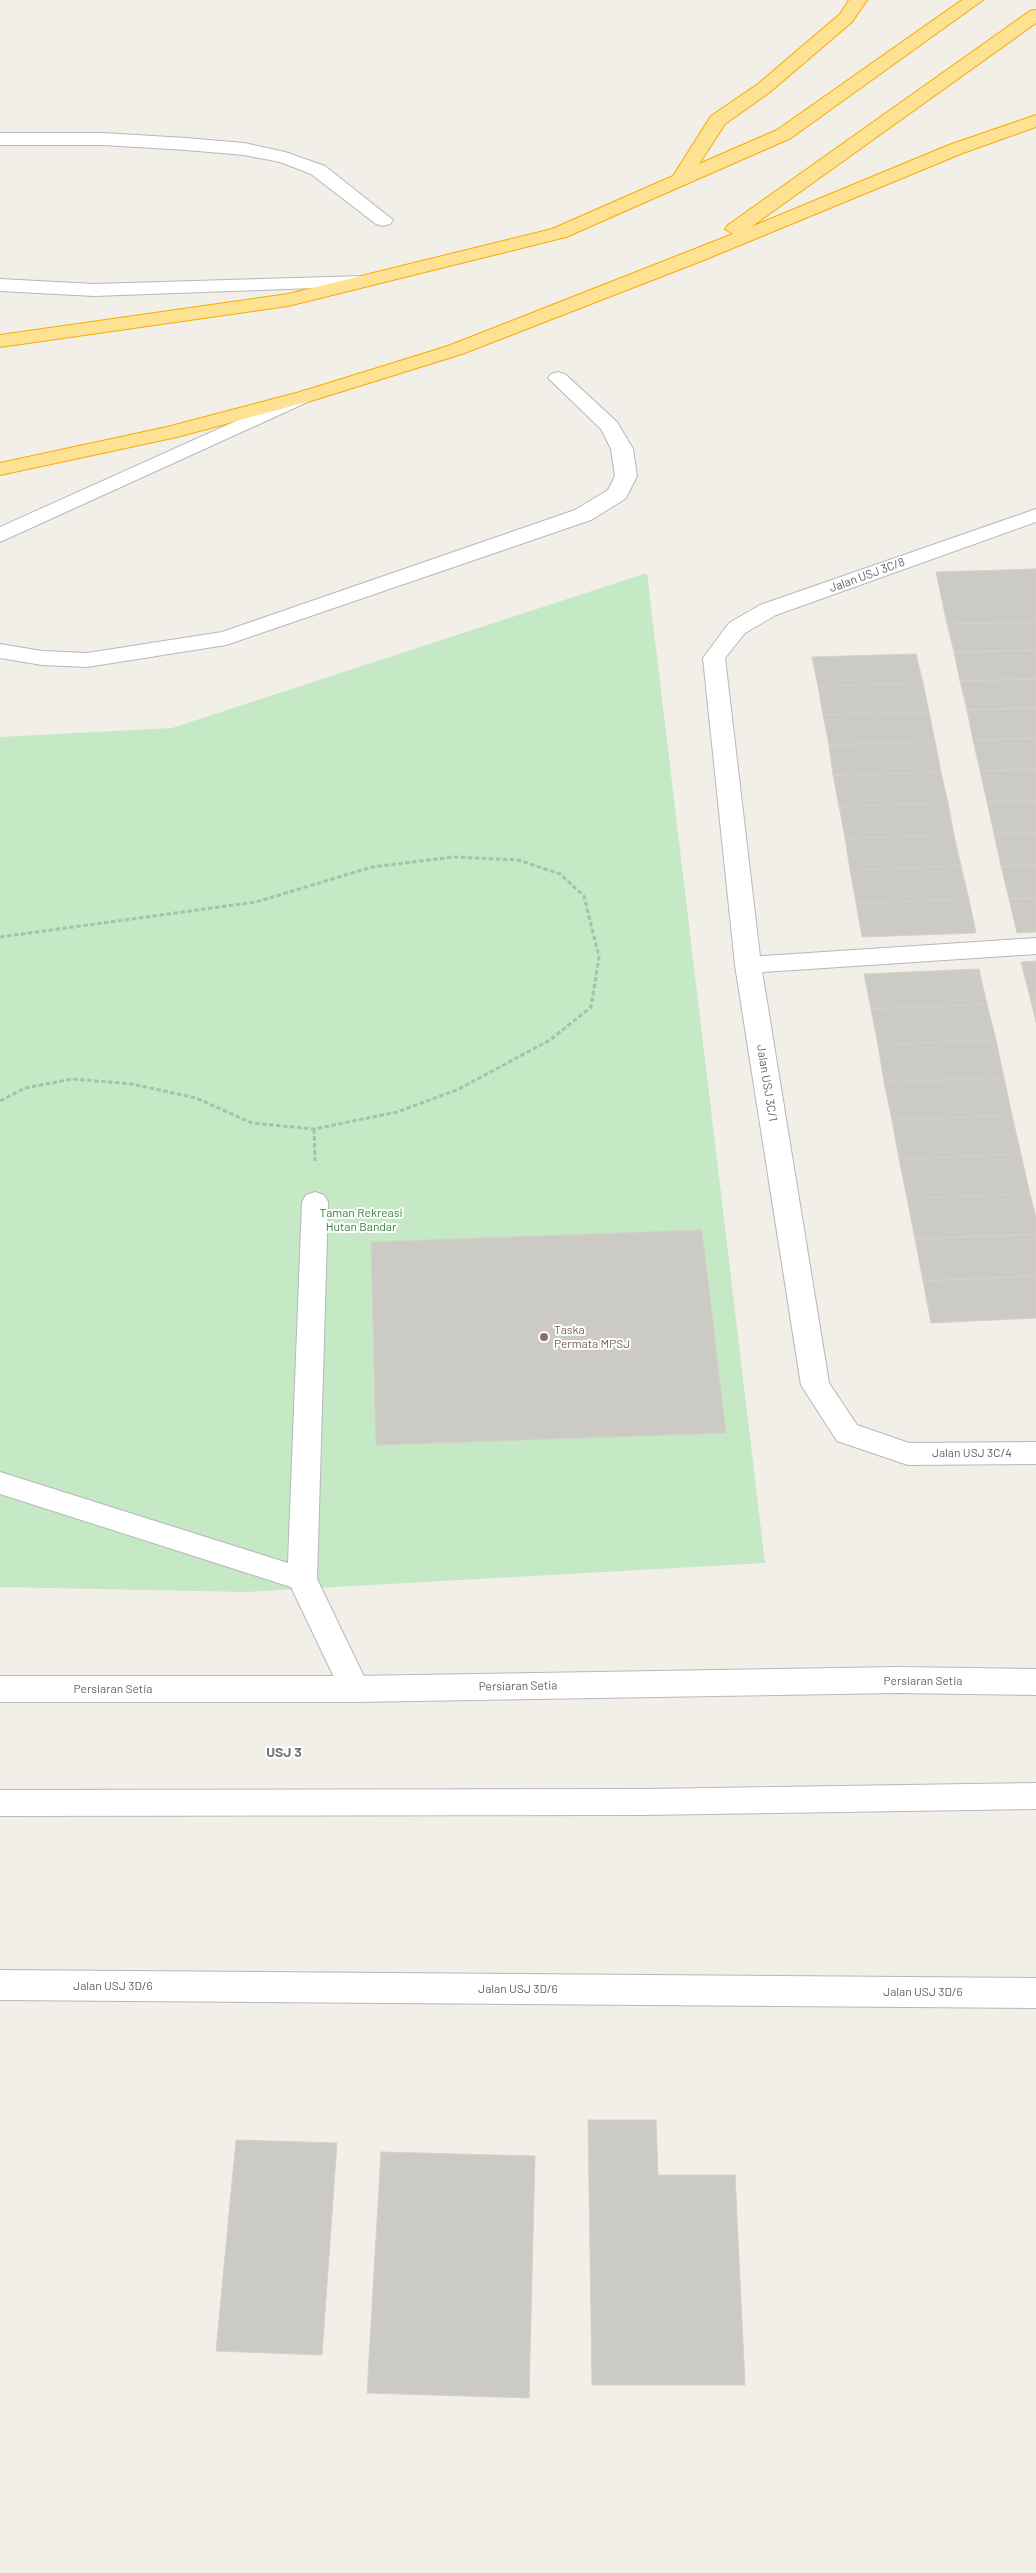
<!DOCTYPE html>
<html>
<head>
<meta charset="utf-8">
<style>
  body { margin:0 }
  canvas { display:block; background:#f1efe8 }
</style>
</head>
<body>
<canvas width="1036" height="2573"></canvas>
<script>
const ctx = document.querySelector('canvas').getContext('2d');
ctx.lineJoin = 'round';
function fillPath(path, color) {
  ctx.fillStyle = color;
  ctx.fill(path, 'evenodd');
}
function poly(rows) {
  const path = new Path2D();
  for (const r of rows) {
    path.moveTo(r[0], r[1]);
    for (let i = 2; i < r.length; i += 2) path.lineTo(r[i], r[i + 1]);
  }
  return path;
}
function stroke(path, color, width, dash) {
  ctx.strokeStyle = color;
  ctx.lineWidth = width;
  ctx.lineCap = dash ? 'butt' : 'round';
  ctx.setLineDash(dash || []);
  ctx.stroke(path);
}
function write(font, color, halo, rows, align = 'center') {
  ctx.font = font + ' Barlow,sans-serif';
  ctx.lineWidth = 4;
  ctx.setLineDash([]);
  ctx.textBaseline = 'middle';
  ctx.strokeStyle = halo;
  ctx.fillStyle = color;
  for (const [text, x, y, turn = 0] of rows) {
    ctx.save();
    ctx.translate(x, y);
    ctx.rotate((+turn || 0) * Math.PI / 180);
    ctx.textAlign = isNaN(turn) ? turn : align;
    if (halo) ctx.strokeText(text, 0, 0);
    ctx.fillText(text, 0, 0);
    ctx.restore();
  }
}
fillPath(poly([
  [647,573,765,1563,246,1592,0,1587,0,737,172,728]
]), '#c5e8c5');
const building = poly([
  [1036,569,1036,622,947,624,936,572,1036,569],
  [1036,622,1036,650,954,652,947,624,1036,622],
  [1036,650,1036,679,960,681,954,652,1036,650],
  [916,654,923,683,818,686,812,657,916,654],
  [1036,679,1036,708,967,710,960,681,1036,679],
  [923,683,929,712,823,715,818,686,923,683],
  [1036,708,1036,738,973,740,967,710,1036,708],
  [929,712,935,741,829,745,823,715,929,712],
  [1036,738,1036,769,980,771,973,740,1036,738],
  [935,741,941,772,833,775,829,745,935,741],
  [1036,769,1036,801,987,802,980,771,1036,769],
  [941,772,948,803,839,806,833,775,941,772],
  [1036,801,1036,833,994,834,987,802,1036,801],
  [948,803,954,835,845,838,839,806,948,803],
  [1036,833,1036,865,1001,866,994,834,1036,833],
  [954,835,961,866,850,870,845,838,954,835],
  [1036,865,1036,898,1009,899,1001,866,1036,865],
  [961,866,969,899,856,903,850,870,961,866],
  [1036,898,1036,932,1017,933,1009,899,1036,898],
  [969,899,976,933,862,937,856,903,969,899],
  [1036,961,1036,997,1030,997,1021,962,1036,961],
  [979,969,987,1004,871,1009,864,974,979,969],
  [1030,997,1036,997,1036,1022,1030,997],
  [987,1004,996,1040,878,1045,871,1009,987,1004],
  [996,1040,1004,1078,884,1082,878,1045,996,1040],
  [1004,1078,1012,1115,892,1120,884,1082,1004,1078],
  [1012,1115,1021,1154,899,1159,892,1120,1012,1115],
  [1021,1154,1030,1194,907,1198,899,1159,1021,1154],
  [1030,1194,1036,1217,1036,1234,915,1239,907,1198,1030,1194],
  [702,1230,726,1433,376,1445,371,1242,702,1230],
  [1036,1234,1036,1276,923,1281,915,1239,1036,1234],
  [1036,1276,1036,1318,931,1323,923,1281,1036,1276],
  [588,2120,656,2120,658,2175,735,2175,745,2385,592,2385,588,2120],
  [236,2140,337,2143,322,2355,216,2351,236,2140],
  [381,2152,535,2156,529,2398,367,2393,381,2152]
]);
fillPath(building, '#cccac5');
stroke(building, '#d6d1c6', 1);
const service = poly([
  [0,133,103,133,186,138,244,143,285,152,325,166,393,220,390,224,383,226,376,224,311,174,280,162,244,155,186,150,103,145,0,145,0,133],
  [362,276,369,278,372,282,369,286,94,296,0,291,0,279,94,284,362,276],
  [558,372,565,374,617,422,633,449,637,476,628,494,625,499,591,520,226,645,87,667,42,665,0,658,0,644,42,651,87,653,222,632,575,510,608,490,615,476,611,449,601,429,548,378,551,374,558,372],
  [305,390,312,392,315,396,312,400,0,542,0,527,305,390],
  [1036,938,1036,954,748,973,739,971,735,965,739,959,748,957,1036,938],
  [315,1192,324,1195,328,1202,317,1579,370,1689,366,1698,355,1702,344,1698,291,1587,0,1494,0,1472,288,1563,302,1202,306,1195,315,1192]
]);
const minor = poly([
  [1036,509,1036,522,776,615,745,633,725,658,761,965,829,1383,857,1425,909,1443,1036,1442,1036,1464,908,1465,837,1441,801,1385,735,965,703,658,729,623,760,605,1036,509],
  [0,1970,1036,1978,1036,2008,0,2000,0,1970]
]);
const secondary = poly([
  [898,1667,1036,1669,1036,1695,898,1693,355,1702,0,1702,0,1676,355,1676,898,1667],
  [1036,1783,1036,1809,644,1815,0,1816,0,1790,644,1789,1036,1783]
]);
const motorway = poly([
  [849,0,867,0,852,22,770,92,725,124,699,164,777,130,962,0,983,0,791,138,566,237,288,306,0,347,0,335,288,294,552,229,673,176,711,116,758,84,840,14,849,0],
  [1036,10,1036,23,751,227,949,145,1036,115,1036,127,963,153,704,260,462,354,314,400,177,437,0,475,0,463,167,427,300,392,448,346,733,234,725,229,728,225,1030,11,1036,10]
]);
stroke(service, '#b5b8bc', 2);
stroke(minor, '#b5b8bc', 2);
stroke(secondary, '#b6babf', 2);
stroke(motorway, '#f9ab00', 2);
stroke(poly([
  [0,937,256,902,372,867,454,857,518,860,560,874,584,896,599,957,591,1007,550,1040,459,1089,397,1112,314,1129,252,1123,196,1098,132,1084,73,1079,25,1088,0,1101],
  [314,1129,315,1161]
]), '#9cc7a9', 3, [4.5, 2.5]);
fillPath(service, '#fff');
fillPath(minor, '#fff');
fillPath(secondary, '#fff');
fillPath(motorway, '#fde293');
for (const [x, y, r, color] of [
  [544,1337,5,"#8d6e63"]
]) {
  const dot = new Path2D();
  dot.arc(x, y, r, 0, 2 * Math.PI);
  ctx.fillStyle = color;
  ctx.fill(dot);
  stroke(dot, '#fff', 2);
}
write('12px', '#5f6368', '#fff', [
  ["Jalan USJ 3C/8",867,575,-20],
  ["Jalan USJ 3C/1",767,1083,81],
  ["Jalan USJ 3C/4",972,1453],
  ["Persiaran Setia",923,1681],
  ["Persiaran Setia",518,1686,-1],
  ["Persiaran Setia",113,1689],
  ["Jalan USJ 3D/6",113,1986],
  ["Jalan USJ 3D/6",518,1989],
  ["Jalan USJ 3D/6",923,1992]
]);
write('12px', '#348238', '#fff', [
  ["Taman Rekreasi",361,1213],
  ["Hutan Bandar",361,1227]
]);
write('12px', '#785e54', '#fff', [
  ["Taska",554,1330],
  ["Permata MPSJ",554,1344]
], 'left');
write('bold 14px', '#70757a', '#fff', [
  ["USJ 3",284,1752]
]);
</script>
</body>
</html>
